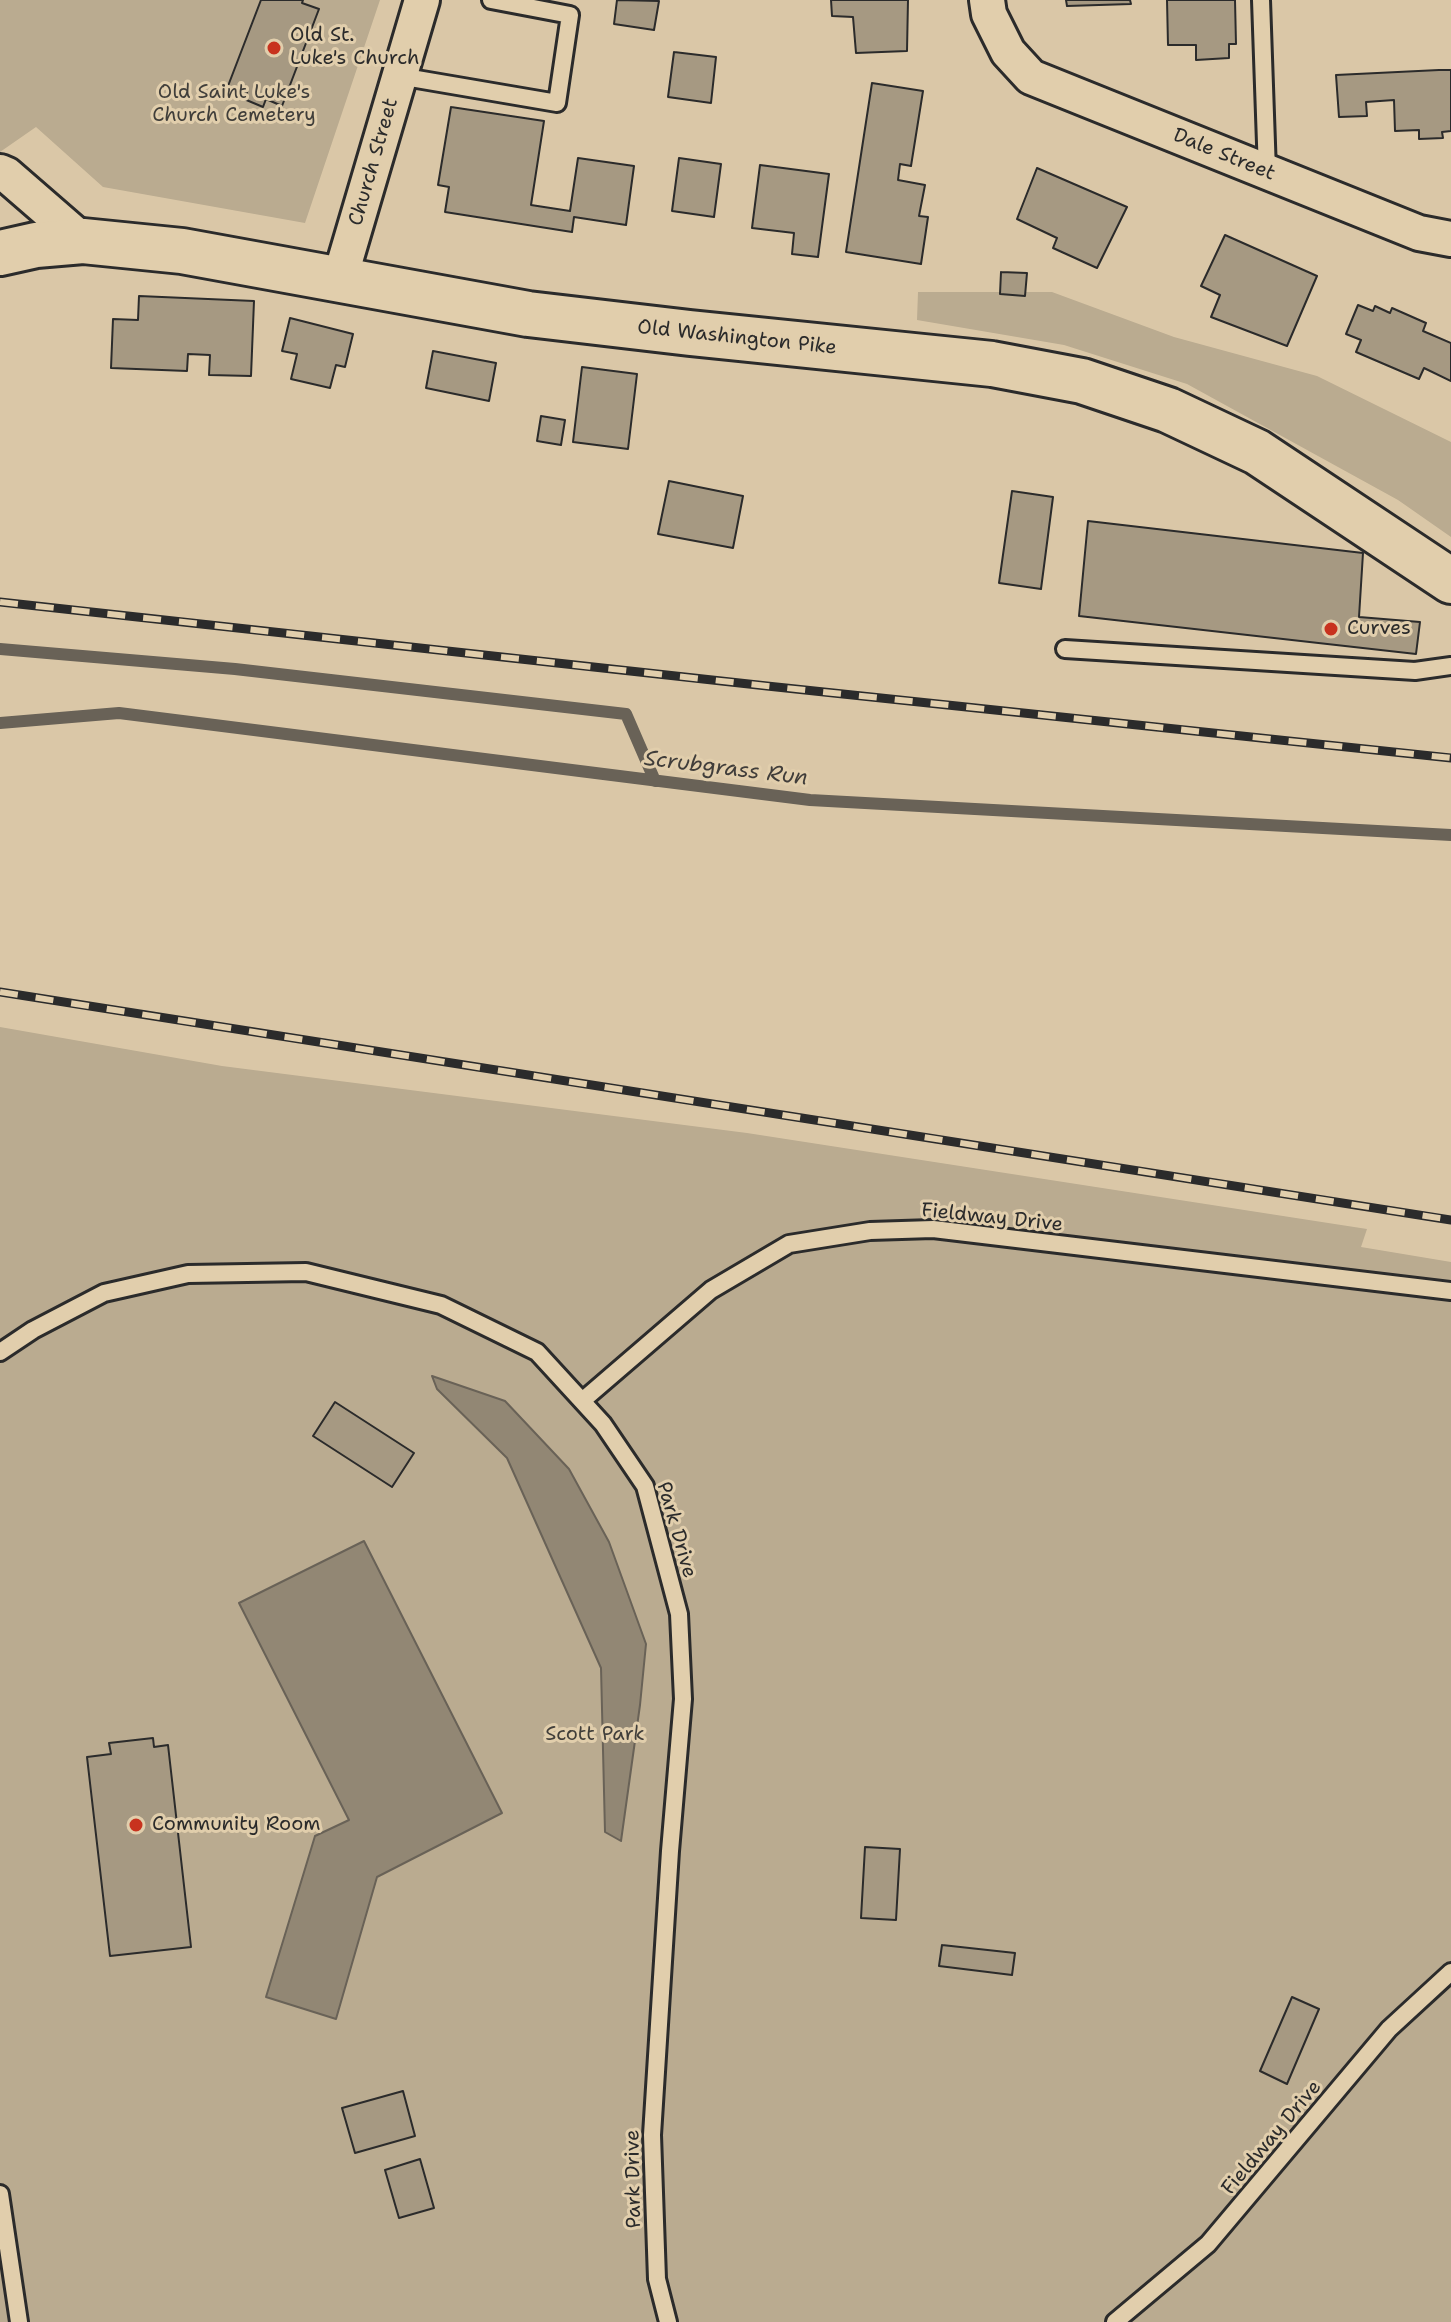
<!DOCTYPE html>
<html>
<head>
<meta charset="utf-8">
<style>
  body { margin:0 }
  canvas { display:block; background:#dac7a7 }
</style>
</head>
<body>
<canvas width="1451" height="2322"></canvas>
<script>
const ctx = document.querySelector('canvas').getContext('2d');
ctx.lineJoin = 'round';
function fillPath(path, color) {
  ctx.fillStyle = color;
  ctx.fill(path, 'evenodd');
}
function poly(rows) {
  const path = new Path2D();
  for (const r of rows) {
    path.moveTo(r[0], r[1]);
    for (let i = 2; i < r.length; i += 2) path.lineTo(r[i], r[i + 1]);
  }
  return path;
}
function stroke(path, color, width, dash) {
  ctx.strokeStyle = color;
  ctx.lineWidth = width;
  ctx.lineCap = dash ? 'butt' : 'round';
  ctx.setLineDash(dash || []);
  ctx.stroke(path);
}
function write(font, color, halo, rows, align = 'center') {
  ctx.font = font + ' "Shantell Sans",sans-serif';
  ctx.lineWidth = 6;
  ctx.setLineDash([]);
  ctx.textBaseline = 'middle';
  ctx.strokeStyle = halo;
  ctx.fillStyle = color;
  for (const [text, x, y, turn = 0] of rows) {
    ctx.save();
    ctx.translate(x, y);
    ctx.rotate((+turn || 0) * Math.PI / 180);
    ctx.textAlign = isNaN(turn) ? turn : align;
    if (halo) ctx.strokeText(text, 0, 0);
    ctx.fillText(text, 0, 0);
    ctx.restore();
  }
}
fillPath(poly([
  [0,0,380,0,305,223,103,187,36,127,0,152],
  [918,292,1052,292,1174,337,1317,376,1451,442,1451,537,1398,500,1187,384,1064,345,917,320],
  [0,1027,222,1066,747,1133,1367,1229,1361,1247,1451,1262,1451,2322,0,2322]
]), '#baab90');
const water = poly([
  [432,1376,505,1401,569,1469,609,1542,646,1644,640,1705,621,1841,605,1832,601,1668,507,1458,437,1389,432,1376],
  [364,1541,502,1813,377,1877,336,2019,266,1997,315,1836,349,1820,239,1603,364,1541]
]);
fillPath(water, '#928774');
stroke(water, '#696257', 2);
stroke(poly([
  [0,649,235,669,626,714,655,781],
  [0,723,119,713,810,800,1451,835]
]), '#696257', 12);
const building = poly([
  [261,0,303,0,302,3,319,9,282,106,266,99,263,107,244,99,247,93,228,86,261,0],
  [617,0,659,1,654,30,614,24,617,0],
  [831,0,908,0,907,51,856,53,853,17,832,16,831,0],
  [1066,0,1130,0,1131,4,1067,6,1066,0],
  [1167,0,1235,0,1236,44,1229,44,1229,58,1196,60,1196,45,1168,45,1167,0],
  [674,52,716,57,711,103,668,97,674,52],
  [1439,70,1451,70,1451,131,1442,132,1443,138,1419,139,1419,130,1395,131,1394,100,1366,102,1367,116,1339,117,1336,75,1439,70],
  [872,83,923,91,911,166,900,164,898,180,925,185,919,216,928,217,921,264,846,252,872,83],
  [451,107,544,121,531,205,570,211,578,158,634,166,626,225,574,217,572,232,445,212,449,187,438,185,451,107],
  [679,158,721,164,714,217,672,211,679,158],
  [760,165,829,174,818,257,792,254,794,233,752,228,760,165],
  [1037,168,1127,207,1097,268,1053,248,1057,238,1017,219,1037,168],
  [1225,235,1317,276,1287,346,1211,317,1220,295,1201,286,1225,235],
  [1001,272,1027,273,1025,296,1000,294,1001,272],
  [139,296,254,301,251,376,209,375,210,355,188,354,187,371,111,368,113,319,138,320,139,296],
  [1358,305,1373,311,1375,306,1390,313,1392,308,1426,323,1423,331,1451,343,1451,381,1424,368,1419,379,1356,352,1361,340,1346,334,1358,305],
  [290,318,353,334,345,367,336,365,330,388,291,379,297,354,282,351,290,318],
  [433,351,496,363,489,401,426,388,433,351],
  [582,367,637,374,628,449,573,442,582,367],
  [541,416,565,420,561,445,537,441,541,416],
  [669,481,743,496,733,548,658,534,669,481],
  [1012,491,1053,497,1041,589,999,583,1012,491],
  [1088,521,1363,553,1359,617,1420,622,1416,654,1079,616,1088,521],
  [335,1402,414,1453,392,1487,313,1436,335,1402],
  [153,1738,154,1747,168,1745,191,1947,110,1956,87,1757,111,1754,109,1743,153,1738],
  [865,1847,900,1849,896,1920,861,1918,865,1847],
  [942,1945,1015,1953,1012,1975,939,1966,942,1945],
  [1292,1997,1319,2009,1287,2084,1260,2071,1292,1997],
  [403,2091,415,2136,355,2153,342,2108,403,2091],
  [420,2159,434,2208,399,2218,385,2170,420,2159]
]);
fillPath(building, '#a69982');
stroke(building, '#2b2b2b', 2);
const lane = poly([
  [1261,0,1267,172],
  [399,76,557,103,570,15,491,0],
  [1065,649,1415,671,1451,666],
  [0,1352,33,1330,104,1293,188,1274,306,1272,441,1305,537,1352,603,1424,645,1486,679,1614,683,1699,670,1851,652,2135,657,2279,668,2322],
  [582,1401,711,1290,789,1244,870,1231,933,1229,1451,1291],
  [0,2194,19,2322],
  [1115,2322,1208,2244,1389,2029,1451,1972]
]);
const street = poly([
  [987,0,989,14,1008,52,1031,77,1419,233,1451,239],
  [0,172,7,175,83,241],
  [340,278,422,0]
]);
const secondary = poly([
  [0,253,36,245,83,241,182,251,528,314,690,333,992,364,1082,381,1168,410,1257,452,1451,581]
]);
stroke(lane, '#2b2b2b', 22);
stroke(street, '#2b2b2b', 40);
stroke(secondary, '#2b2b2b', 50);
stroke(lane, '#e1ceac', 16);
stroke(street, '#e1ceac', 34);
stroke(secondary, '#e1ceac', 44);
const rail = poly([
  [0,602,767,686,1451,758],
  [0,992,1451,1220]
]);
stroke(rail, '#2b2b2b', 9);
stroke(rail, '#e1ceac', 6, [18]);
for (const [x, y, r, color] of [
  [274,48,8,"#c8321e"],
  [1331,629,8,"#c8321e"],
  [136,1825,8,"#c8321e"]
]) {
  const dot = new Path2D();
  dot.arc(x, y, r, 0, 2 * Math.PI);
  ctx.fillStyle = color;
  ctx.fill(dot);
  stroke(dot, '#e1ceac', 3);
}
write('20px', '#2b2b2b', '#e1ceac', [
  ["Old St.",290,36],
  ["Luke's Church",290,59],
  ["Curves",1347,629],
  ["Community Room",152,1825]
], 'left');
write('20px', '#403e3a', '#e1ceac', [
  ["Old Saint Luke's",234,93],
  ["Church Cemetery",234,116],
  ["Scott Park",595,1735]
]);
write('20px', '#2b2b2b', '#e1ceac', [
  ["Dale Street",1224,155,22],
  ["Church Street",374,162,-74],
  ["Old Washington Pike",737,338,6],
  ["Fieldway Drive",992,1218,6],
  ["Park Drive",676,1530,74],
  ["Fieldway Drive",1272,2138,-50],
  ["Park Drive",634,2179,-91]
]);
write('italic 22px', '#403d3a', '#e1ceac', [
  ["Scrubgrass Run",726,769,7]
]);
</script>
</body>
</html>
